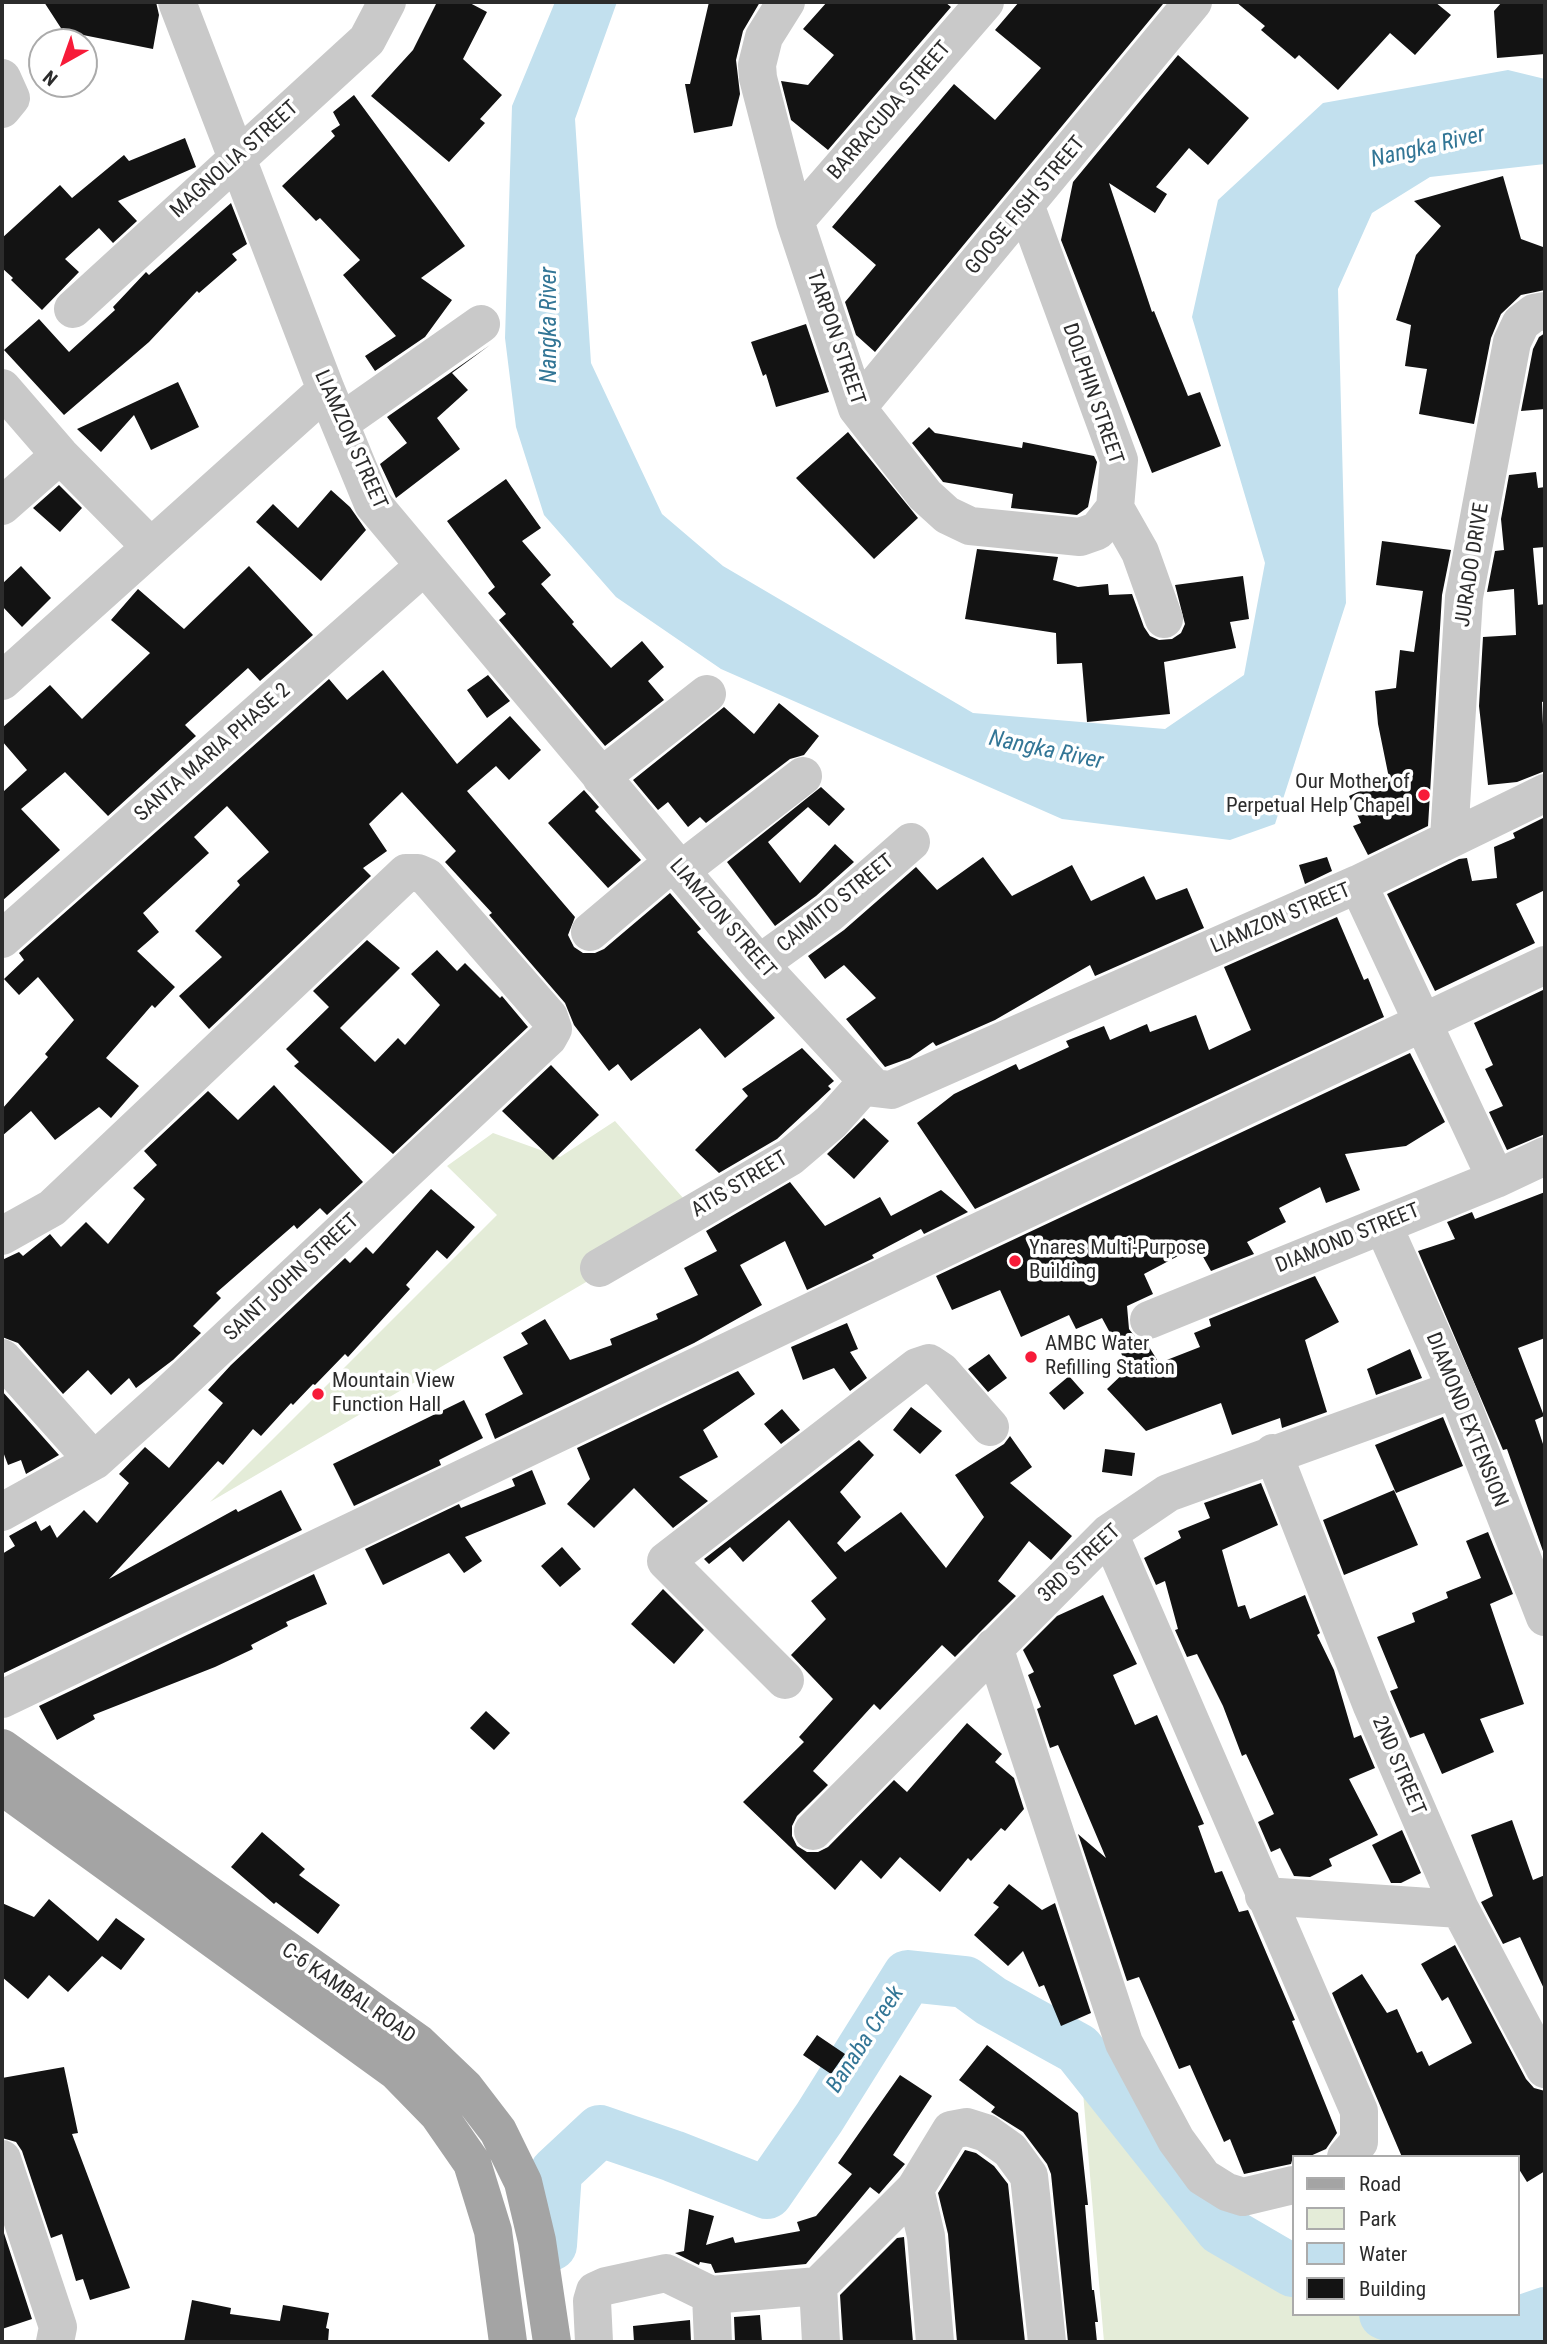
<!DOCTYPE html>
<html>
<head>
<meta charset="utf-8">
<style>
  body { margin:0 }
  #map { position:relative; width:1547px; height:2344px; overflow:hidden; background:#fff; font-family:"Roboto Condensed",sans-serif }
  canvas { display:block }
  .frame { position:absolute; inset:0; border:4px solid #2c2c2c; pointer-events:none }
  .legend { position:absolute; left:1292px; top:2155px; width:228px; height:161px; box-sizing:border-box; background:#fff; border:2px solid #ababab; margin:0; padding:9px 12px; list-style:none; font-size:21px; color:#2c2c2c }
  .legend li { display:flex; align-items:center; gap:14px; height:35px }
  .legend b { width:35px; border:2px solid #ababab }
  .north { position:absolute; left:28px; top:28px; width:70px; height:70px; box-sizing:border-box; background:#fff; border:2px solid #ababab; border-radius:50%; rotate:220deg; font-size:19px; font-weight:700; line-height:28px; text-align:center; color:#2c2c2c }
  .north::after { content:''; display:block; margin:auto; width:24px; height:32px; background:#f71b39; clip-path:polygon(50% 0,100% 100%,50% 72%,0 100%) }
</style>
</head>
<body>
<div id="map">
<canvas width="1547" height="2344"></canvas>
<div class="frame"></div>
<ul class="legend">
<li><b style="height:9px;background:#a4a4a4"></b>Road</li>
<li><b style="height:19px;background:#e4ecd8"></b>Park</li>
<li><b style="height:19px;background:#c2e0ee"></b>Water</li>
<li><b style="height:19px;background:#131313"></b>Building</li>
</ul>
<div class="north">N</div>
</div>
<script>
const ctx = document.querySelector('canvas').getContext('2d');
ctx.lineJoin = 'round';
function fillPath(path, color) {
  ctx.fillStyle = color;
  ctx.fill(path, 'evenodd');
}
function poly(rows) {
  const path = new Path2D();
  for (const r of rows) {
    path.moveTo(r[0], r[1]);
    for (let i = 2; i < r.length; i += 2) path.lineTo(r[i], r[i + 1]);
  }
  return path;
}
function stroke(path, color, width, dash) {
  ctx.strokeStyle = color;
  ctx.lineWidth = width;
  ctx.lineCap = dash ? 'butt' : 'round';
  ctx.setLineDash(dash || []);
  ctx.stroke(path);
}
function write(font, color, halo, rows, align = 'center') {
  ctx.font = font + ' "Roboto Condensed",sans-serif';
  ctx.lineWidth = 7;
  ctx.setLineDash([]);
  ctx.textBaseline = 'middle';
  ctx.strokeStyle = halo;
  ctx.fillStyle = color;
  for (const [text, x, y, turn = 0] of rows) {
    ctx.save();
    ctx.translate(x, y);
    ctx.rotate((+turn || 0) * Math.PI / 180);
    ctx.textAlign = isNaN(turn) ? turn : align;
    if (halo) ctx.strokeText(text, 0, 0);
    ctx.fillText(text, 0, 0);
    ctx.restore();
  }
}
fillPath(poly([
  [615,1121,699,1216,210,1502,497,1215,447,1166,493,1133,560,1157],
  [1083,2092,1176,2211,1260,2270,1293,2287,1293,2314,1355,2314,1424,2342,1104,2342],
  [1545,2329,1545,2342,1502,2342]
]), '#e4ecd8');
fillPath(poly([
  [555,2,617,2,575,119,591,363,662,514,723,566,973,713,1165,729,1244,675,1265,563,1192,317,1218,200,1323,103,1508,70,1545,79,1545,164,1430,177,1372,213,1338,289,1346,603,1275,824,1230,840,1062,819,721,669,616,597,544,515,516,427,505,338,512,106]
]), '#c2e0ee');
stroke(poly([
  [551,2245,556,2172,600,2131,673,2156,767,2193,819,2118,908,1976,965,1982,991,2001,1078,2049,1221,2229,1293,2271],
  [1385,2314,1464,2341,1545,2313]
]), '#c2e0ee', 52);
fillPath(poly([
  [44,2,156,2,159,15,153,49,83,35,83,42,70,42],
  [437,2,468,2,487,12,463,59,502,95,480,119,485,123,449,162,371,96,413,50],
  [709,2,760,2,743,31,736,60,740,94,732,126,694,133,685,84,690,84],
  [827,2,945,2,951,7,828,150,791,120,781,81,808,85,834,55,803,29],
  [1019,2,1163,4,875,352,856,335,845,302,876,265,832,227,954,84,995,120,1041,68,995,30],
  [1236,2,1435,2,1451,15,1415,55,1390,33,1338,90,1299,55,1295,59,1261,30,1265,26],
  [1502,2,1545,2,1545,54,1497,58,1494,11],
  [1178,55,1249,118,1208,165,1189,148,1156,187,1167,194,1155,213,1109,183,1152,312,1154,311,1188,396,1200,392,1221,446,1152,473,1061,240,1073,182],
  [354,95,465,246,421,278,452,300,425,337,375,371,365,356,396,336,343,275,360,260,320,218,316,221,282,186,335,136,331,131,340,125,333,112],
  [185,138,196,167,118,201,137,221,113,243,99,228,65,259,79,272,42,310,11,280,13,278,2,268,2,238,60,185,72,198,124,155,129,161],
  [1503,176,1521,239,1543,247,1545,290,1521,295,1501,314,1491,338,1474,424,1419,414,1427,369,1405,366,1411,325,1396,320,1416,255,1441,226,1414,201],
  [231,203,247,244,232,254,237,260,199,293,197,291,149,342,64,415,4,350,39,319,69,352,115,310,113,307,146,272,149,275],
  [806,324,829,392,776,407,766,374,763,376,751,342],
  [1545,333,1545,409,1521,411,1533,349,1539,337],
  [490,345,452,373,468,390,437,418,460,449,396,498,380,464,407,443,387,417],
  [178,382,199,427,151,450,134,415,101,452,77,429],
  [929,427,935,433,1022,448,1023,442,1094,456,1097,462,1088,507,1077,515,1011,508,1013,494,943,482,912,443],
  [848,432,918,518,874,559,796,478],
  [1536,472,1538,488,1545,487,1545,547,1533,548,1538,605,1545,604,1545,701,1542,702,1545,771,1517,782,1488,785,1479,706,1483,637,1516,635,1514,589,1487,592,1495,551,1504,550,1501,519,1509,475],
  [506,479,541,528,522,541,551,575,541,584,574,622,572,624,611,668,642,641,664,667,648,681,664,700,605,746,499,620,506,614,488,593,495,587,447,521],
  [59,485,82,508,60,532,33,508],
  [331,490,350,507,366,530,321,581,256,522,273,504,298,528],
  [1382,541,1451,550,1442,595,1428,826,1368,855,1353,826,1361,823,1349,796,1389,778,1378,724,1375,691,1396,688,1400,650,1414,652,1423,591,1376,585],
  [977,549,1058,557,1053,580,1078,587,1108,584,1109,595,1132,594,1144,627,1150,636,1159,640,1172,639,1181,633,1185,624,1175,585,1243,576,1249,619,1230,622,1236,648,1164,662,1170,714,1087,722,1082,663,1057,664,1056,633,965,619],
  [21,566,51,598,22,627,2,606,2,584],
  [249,566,313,635,260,681,248,668,185,725,196,736,108,816,65,772,21,809,60,850,2,901,2,789,4,791,27,770,2,741,2,728,50,685,82,719,150,653,111,620,138,589,184,629],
  [383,670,457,764,510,716,541,750,509,780,496,766,467,791,575,917,568,935,574,947,583,953,595,953,604,949,670,893,701,929,697,932,775,1018,725,1058,700,1028,631,1081,618,1064,609,1071,574,1025,565,1003,489,915,492,913,445,862,456,851,402,792,369,824,387,851,363,868,371,876,209,1029,179,996,222,957,195,931,240,885,237,881,269,852,227,806,194,837,209,853,143,913,159,932,137,951,175,987,155,1008,152,1005,106,1058,139,1086,111,1118,99,1107,55,1140,31,1111,2,1136,2,1109,48,1057,45,1054,74,1020,38,977,19,995,4,979,24,960,19,953,329,679,347,700],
  [488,675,510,701,487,718,467,690],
  [779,703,819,736,804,755,790,759,706,823,700,817,688,827,668,802,658,810,633,780,724,707,754,734],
  [821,787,845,809,829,826,808,807,768,842,800,883,835,844,854,862,816,896,775,926,727,862],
  [584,790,599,807,595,811,641,860,608,888,548,823],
  [1545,817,1545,890,1516,904,1535,943,1435,991,1387,894,1459,859,1467,858,1472,881,1497,878,1494,847,1515,838,1513,833],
  [983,857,1012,896,1072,865,1091,901,1144,876,1156,900,1187,888,1204,928,1095,976,1090,965,995,1020,936,1046,933,1042,910,1058,885,1067,846,1019,876,998,844,965,825,979,808,956,844,930,916,867,937,890],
  [1327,857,1332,871,1305,884,1299,865],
  [1337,917,1364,980,1368,978,1384,1017,975,1209,917,1123,954,1094,1016,1064,1019,1070,1069,1047,1066,1041,1104,1026,1110,1040,1147,1024,1150,1032,1196,1015,1209,1050,1251,1030,1224,967],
  [367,940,400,968,340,1028,375,1062,398,1038,405,1045,440,1005,411,974,437,950,457,971,465,963,500,998,502,996,528,1027,393,1154,294,1066,299,1062,286,1049,329,1007,313,991],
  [1545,989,1545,1134,1507,1150,1489,1112,1503,1106,1485,1069,1493,1065,1474,1023],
  [802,1048,834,1081,828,1086,831,1089,777,1139,719,1173,695,1150,748,1096,742,1089],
  [1410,1053,1445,1122,1406,1146,1345,1154,1360,1190,1326,1203,1320,1187,1279,1208,1286,1222,1247,1242,1254,1254,1211,1271,1197,1246,1144,1274,1153,1294,1127,1306,1129,1329,1136,1338,1146,1342,1159,1363,1200,1347,1194,1333,1211,1326,1209,1319,1315,1276,1339,1322,1305,1340,1327,1412,1282,1428,1280,1418,1232,1435,1221,1403,1146,1431,1107,1389,1129,1368,1102,1318,1076,1329,1069,1315,1021,1337,1000,1290,952,1310,936,1276],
  [551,1065,599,1115,553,1160,502,1111],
  [274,1085,363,1182,327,1215,320,1208,297,1229,294,1225,216,1293,221,1298,193,1326,201,1333,173,1360,136,1388,129,1378,111,1395,88,1370,63,1394,18,1343,2,1337,2,1260,19,1252,23,1256,50,1234,61,1247,86,1222,108,1244,145,1199,133,1188,157,1165,144,1151,208,1091,238,1120],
  [864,1118,889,1141,854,1179,827,1154],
  [790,1182,825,1226,880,1197,891,1216,941,1190,968,1212,924,1234,921,1229,872,1255,874,1258,807,1290,785,1241,740,1265,762,1305,694,1343,495,1439,485,1414,523,1394,503,1357,528,1344,521,1333,545,1319,570,1360,612,1345,610,1339,658,1319,656,1314,698,1295,684,1268,717,1251,706,1231],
  [431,1189,475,1227,447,1259,437,1250,406,1285,410,1289,348,1357,345,1354,315,1385,313,1384,293,1405,291,1403,261,1436,253,1429,223,1465,218,1461,109,1579,236,1509,238,1512,281,1490,302,1530,2,1674,2,1554,15,1546,9,1536,36,1521,41,1531,50,1525,57,1538,84,1510,97,1523,129,1483,119,1474,145,1447,169,1468,223,1403,208,1390,231,1365,345,1258,350,1263,366,1247,373,1254],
  [1545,1192,1545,1338,1518,1348,1544,1416,1535,1420,1545,1450,1544,1554,1507,1449,1503,1450,1418,1251,1455,1239,1447,1222,1472,1212,1475,1219],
  [847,1323,858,1349,850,1352,867,1378,850,1391,834,1368,803,1380,791,1347],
  [1410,1349,1422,1378,1376,1395,1367,1369],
  [989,1354,1007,1378,988,1392,968,1369],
  [738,1371,755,1394,703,1430,718,1457,679,1477,708,1501,673,1528,634,1488,594,1528,567,1504,590,1479,577,1448],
  [1069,1376,1084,1393,1064,1410,1049,1393],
  [2,1391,59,1455,26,1474,21,1460,8,1465,2,1449],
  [464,1400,483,1438,439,1460,441,1465,354,1506,333,1464],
  [911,1407,942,1431,920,1454,893,1430],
  [782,1409,800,1430,781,1444,764,1424],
  [1443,1417,1463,1466,1396,1493,1375,1445],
  [1010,1436,1032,1467,1010,1483,1072,1536,1051,1560,1029,1541,998,1581,1016,1596,955,1657,942,1645,880,1710,874,1704,813,1771,828,1785,797,1816,792,1826,792,1836,797,1846,807,1852,818,1852,828,1847,894,1780,907,1792,967,1723,1002,1754,995,1762,1014,1778,1024,1809,1005,1831,1001,1828,971,1861,968,1858,940,1892,900,1857,881,1879,861,1860,835,1890,743,1802,804,1742,799,1737,833,1699,791,1655,826,1619,811,1601,837,1578,789,1520,743,1562,730,1547,709,1564,704,1559,859,1440,874,1455,840,1492,861,1517,837,1543,845,1552,901,1512,946,1568,984,1517,955,1475,1004,1444],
  [1105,1449,1135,1453,1132,1476,1102,1472],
  [532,1470,546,1504,465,1537,482,1561,464,1573,449,1553,383,1585,365,1549,459,1504,461,1508,515,1486,512,1479],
  [1261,1483,1278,1525,1222,1550,1238,1607,1245,1605,1250,1619,1305,1595,1320,1633,1317,1635,1334,1670,1354,1738,1361,1735,1375,1768,1349,1779,1378,1835,1329,1859,1332,1866,1310,1877,1294,1876,1280,1848,1271,1852,1258,1822,1274,1814,1246,1754,1242,1756,1223,1706,1197,1654,1187,1657,1175,1630,1178,1629,1165,1581,1156,1585,1144,1558,1181,1538,1178,1531,1210,1518,1204,1503],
  [1394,1490,1418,1545,1344,1575,1323,1520],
  [1488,1532,1513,1594,1490,1604,1524,1704,1480,1719,1494,1752,1442,1774,1424,1733,1410,1738,1390,1691,1398,1688,1377,1637,1415,1622,1412,1613,1448,1598,1446,1592,1481,1578,1466,1541],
  [562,1547,581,1569,560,1587,541,1566],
  [314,1574,327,1604,286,1622,288,1626,251,1645,253,1649,215,1667,93,1715,95,1719,57,1740,39,1706],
  [663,1589,704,1630,674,1664,631,1624],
  [1103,1595,1137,1664,1113,1675,1135,1725,1157,1715,1204,1824,1198,1826,1215,1873,1222,1871,1239,1912,1248,1910,1295,2020,1292,2021,1337,2133,1326,2149,1308,2157,1293,2157,1291,2164,1244,2174,1230,2139,1224,2142,1190,2065,1179,2069,1139,1977,1127,1981,1078,1834,1106,1858,1058,1745,1050,1748,1037,1709,1041,1707,1028,1675,1034,1672,1023,1650,1057,1616],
  [486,1711,510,1733,494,1750,470,1728],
  [1512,1820,1533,1880,1545,1875,1545,1991,1520,1937,1503,1944,1481,1902,1493,1896,1471,1835],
  [1402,1830,1421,1873,1401,1883,1391,1883,1372,1845],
  [262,1832,305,1869,299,1875,340,1905,318,1934,276,1902,274,1904,231,1867],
  [1009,1884,1042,1910,1055,1903,1091,2013,1061,2026,1044,1985,1039,1987,1023,1951,1008,1966,974,1935,999,1907,993,1903],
  [49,1899,98,1941,116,1918,145,1939,121,1970,102,1956,68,1992,49,1975,28,1999,2,1977,2,1903,34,1917],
  [1455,1945,1526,2079,1534,2088,1545,2091,1545,2171,1527,2182,1517,2166,1517,2157,1402,2157,1332,1993,1362,1974,1387,2013,1397,2009,1417,2053,1422,2051,1429,2066,1472,2043,1448,1997,1442,2001,1421,1964],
  [817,2035,845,2054,831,2074,803,2055],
  [987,2045,1078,2113,1088,2205,1085,2205,1092,2290,1094,2290,1098,2322,1095,2322,1097,2342,1068,2342,1051,2174,1047,2164,1023,2132,991,2112,995,2107,959,2080],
  [64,2067,78,2133,72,2134,130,2288,90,2300,83,2279,76,2281,62,2234,51,2238,22,2151,16,2142,2,2138,2,2078],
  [900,2075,932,2096,893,2155,905,2164,879,2194,870,2187,806,2264,715,2273,711,2264,700,2262,699,2265,675,2253,684,2251,689,2209,714,2216,706,2245,733,2237,735,2243,800,2231,797,2222,816,2216,852,2174,838,2163],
  [965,2150,976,2153,994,2166,1008,2184,1025,2342,957,2342,948,2234,938,2193],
  [2,2227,32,2319,2,2329],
  [904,2237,913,2342,843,2342,840,2295,897,2238],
  [192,2300,231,2308,230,2314,280,2321,283,2305,329,2313,326,2328,329,2329,328,2342,184,2342],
  [760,2315,762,2342,735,2342,734,2317],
  [690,2320,691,2342,634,2342,633,2326]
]), '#131313');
stroke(poly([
  [177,2,326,390,373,504,759,964,874,1088,891,1090,1358,884,1545,793],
  [786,2,764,37,757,65,758,78,795,221,857,408,925,495,947,515,970,526,1080,537,1097,531,1115,508,1119,460,1026,207],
  [2,78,11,98,2,109],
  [795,221,985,2],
  [73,309,367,40,387,2],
  [2,388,60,455,149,545],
  [857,408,1193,2],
  [340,423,481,324],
  [2,506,60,455],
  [1115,508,1140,552,1164,619],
  [2,681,326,390],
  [601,777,707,694],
  [1449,838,1464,597,1512,342,1521,323,1534,313,1545,311],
  [680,871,803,776],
  [1358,884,1496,1179],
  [590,932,673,862],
  [2,939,423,567],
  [759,964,830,913,911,842],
  [1383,1225,1456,1389,1545,1617],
  [2,1236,52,1208,406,873,418,873,427,877,549,1017,553,1029,548,1038,163,1399,94,1461,2,1512],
  [599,1268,790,1157,831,1122,866,1083],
  [1149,1320,1496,1179,1545,1156],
  [2,1358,94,1461],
  [1273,1453,1372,1706,1460,1909,1545,2069],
  [1109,1533,1359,2111,1359,2142,1346,2157],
  [994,1647,1124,2043,1176,2140,1203,2177,1227,2192,1243,2197,1293,2185],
  [785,1680,666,1561,917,1367,929,1363,941,1371,990,1427],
  [2,1699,959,1241,1545,965],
  [813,1831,1109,1533,1168,1493,1456,1389],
  [1264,1896,1460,1909],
  [2,2159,58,2327,55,2342],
  [915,2189,926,2236,935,2342],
  [818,2286,821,2342],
  [711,2295,713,2342],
  [594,2342,592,2301,595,2291,606,2286,666,2273,711,2295,818,2286,915,2189,951,2130,967,2127,986,2133,1010,2150,1029,2176,1047,2342]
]), '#c9c9c9', 38);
stroke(poly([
  [2,1748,418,2043,465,2088,498,2131,523,2182,537,2241,552,2342],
  [2,1786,396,2071,438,2114,472,2163,493,2231,508,2342]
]), '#a4a4a4', 38);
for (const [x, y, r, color] of [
  [1424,795,7,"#f71b39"],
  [1015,1261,7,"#f71b39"],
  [1031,1357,7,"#f71b39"],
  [318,1394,7,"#f71b39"]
]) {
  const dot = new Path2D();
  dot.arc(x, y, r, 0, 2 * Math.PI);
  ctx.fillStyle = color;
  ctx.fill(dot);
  stroke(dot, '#fff', 2.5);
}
write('21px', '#2c2c2c', '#fff', [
  ["BARRACUDA STREET",890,111,-49],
  ["MAGNOLIA STREET",235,160,-42],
  ["GOOSE FISH STREET",1026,206,-50],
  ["TARPON STREET",835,338,71],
  ["DOLPHIN STREET",1092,394,71],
  ["LIAMZON STREET",350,440,66],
  ["JURADO DRIVE",1473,565,-81],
  ["SANTA MARIA PHASE 2",213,753,-41],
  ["CAIMITO STREET",836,904,-39],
  ["LIAMZON STREET",722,919,49],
  ["LIAMZON STREET",1281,919,-23],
  ["ATIS STREET",740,1185,-31],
  ["DIAMOND STREET",1348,1239,-22],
  ["SAINT JOHN STREET",292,1278,-43],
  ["DIAMOND EXTENSION",1466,1420,68],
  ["3RD STREET",1080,1564,-43],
  ["2ND STREET",1398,1766,67],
  ["C-6 KAMBAL ROAD",348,1994,35]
]);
write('21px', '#2c2c2c', '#fff', [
  ["Our Mother of",1410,783,"right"],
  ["Perpetual Help Chapel",1410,807,"right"],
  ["Ynares Multi-Purpose",1029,1249],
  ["Building",1029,1273],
  ["AMBC Water",1045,1345],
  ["Refilling Station",1045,1369],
  ["Mountain View",332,1382],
  ["Function Hall",332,1406]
], 'left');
write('italic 23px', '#337696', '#fff', [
  ["Nangka River",1428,148,-13],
  ["Nangka River",550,325,-90],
  ["Nangka River",1046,751,12],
  ["Banaba Creek",866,2040,-57]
]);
</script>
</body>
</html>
